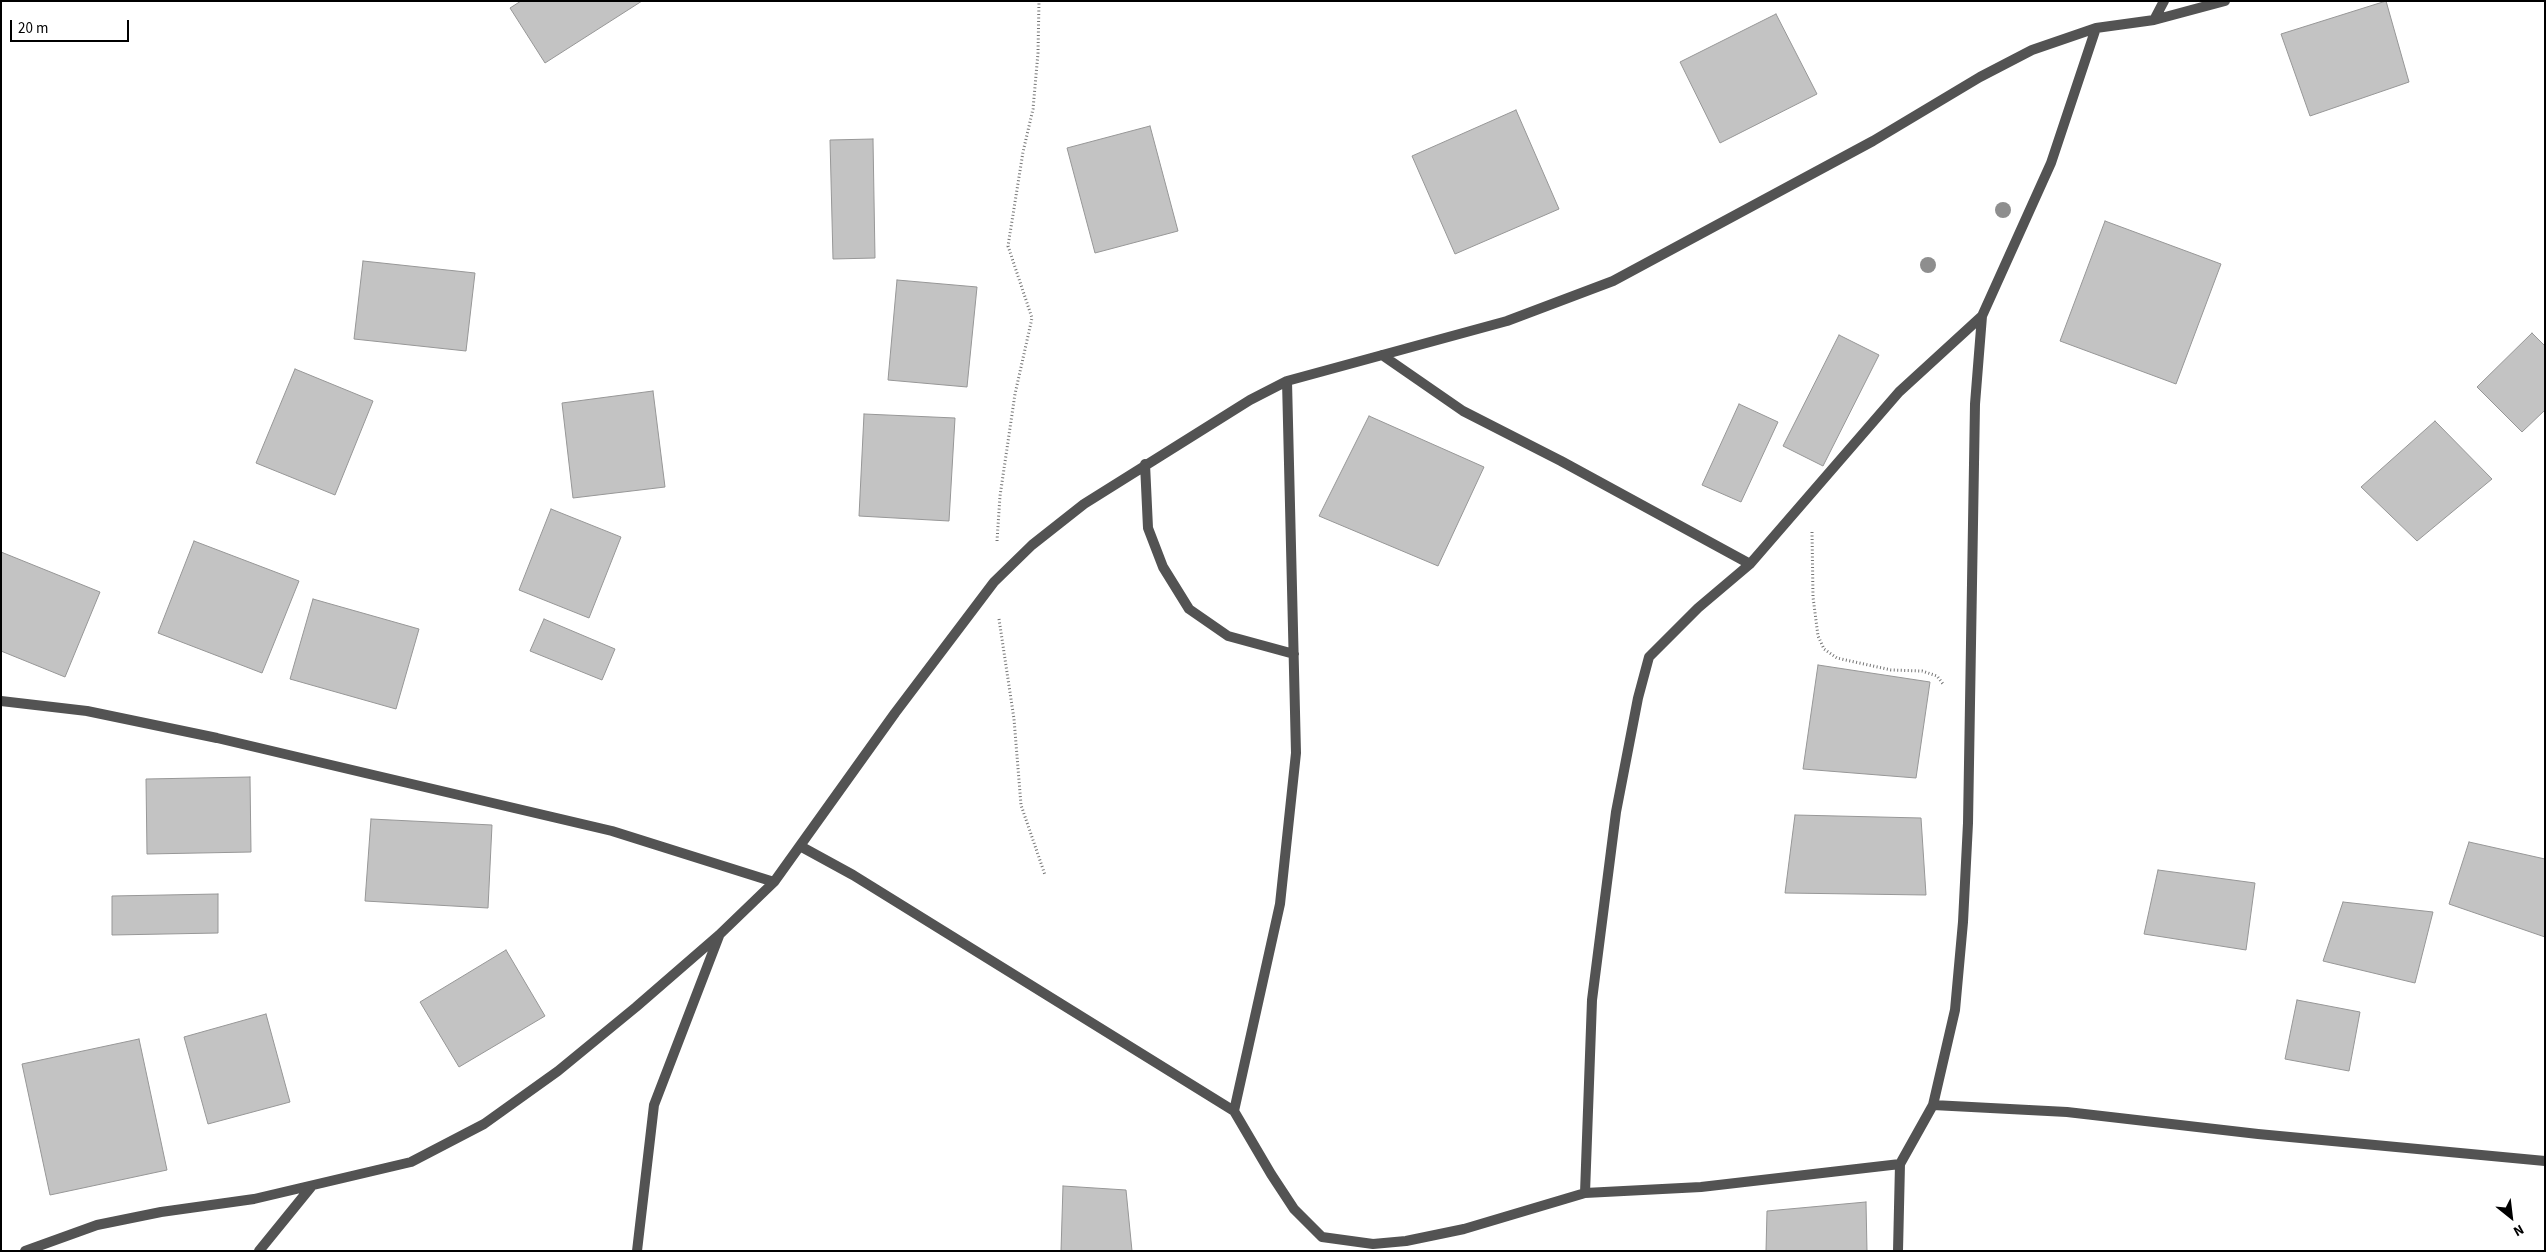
<!DOCTYPE html>
<html>
<head>
<meta charset="utf-8">
<style>
  body { margin:0 }
  #map { position:relative; width:2546px; height:1252px; overflow:hidden; background:#fff; font-family:"Source Sans 3",sans-serif }
  canvas { display:block }
  .frame { position:absolute; inset:0; border:2px solid #000; pointer-events:none }
  .north { position:absolute; left:2486px; top:1192px; width:50px; height:50px; -webkit-text-stroke:4px #fff; paint-order:stroke; rotate:151deg; font-size:14px; font-weight:700; line-height:20px; text-align:center; color:#000 }
  .north::after { content:''; display:block; margin:auto; width:18px; height:22px; background:#000; clip-path:polygon(50% 0,100% 100%,50% 72%,0 100%) }
  .scale { position:absolute; left:10px; top:20px; width:119px; height:22px; box-sizing:border-box; border:2px solid #000; border-top:0; padding-left:6px; font-size:15px; line-height:18px; white-space:nowrap; color:#000; -webkit-text-stroke:4px #fff; paint-order:stroke }
</style>
</head>
<body>
<div id="map">
<canvas width="2546" height="1252"></canvas>
<div class="frame"></div>
<div class="north">N</div>
<div class="scale">20 m</div>
</div>
<script>
const ctx = document.querySelector('canvas').getContext('2d');
ctx.lineJoin = 'round';
function fillPath(path, color) {
  ctx.fillStyle = color;
  ctx.fill(path, 'evenodd');
}
function poly(rows) {
  const path = new Path2D();
  for (const r of rows) {
    path.moveTo(r[0], r[1]);
    for (let i = 2; i < r.length; i += 2) path.lineTo(r[i], r[i + 1]);
  }
  return path;
}
function stroke(path, color, width, dash) {
  ctx.strokeStyle = color;
  ctx.lineWidth = width;
  ctx.lineCap = dash ? 'butt' : 'round';
  ctx.setLineDash(dash || []);
  ctx.stroke(path);
}
const building = poly([
  [521,1,642,1,545,63,510,8,521,1],
  [2386,1,2409,82,2310,116,2281,34,2386,1],
  [1776,14,1817,94,1720,143,1680,62,1776,14],
  [1516,110,1559,209,1455,254,1412,156,1516,110],
  [1150,126,1178,231,1095,253,1067,148,1150,126],
  [873,139,875,258,833,259,830,140,873,139],
  [2105,221,2221,264,2176,384,2060,341,2105,221],
  [363,261,475,273,466,351,354,339,363,261],
  [897,280,977,287,967,387,888,380,897,280],
  [2532,333,2545,346,2545,410,2522,432,2477,387,2532,333],
  [1839,335,1879,355,1823,466,1783,446,1839,335],
  [295,369,373,401,335,495,256,463,295,369],
  [653,391,665,487,573,498,562,403,653,391],
  [1739,404,1778,422,1741,502,1702,485,1739,404],
  [864,414,955,418,949,521,859,516,864,414],
  [1369,416,1484,467,1438,566,1319,516,1369,416],
  [2435,421,2492,479,2417,541,2361,487,2435,421],
  [551,509,621,537,589,618,519,590,551,509],
  [194,541,299,581,262,673,158,633,194,541],
  [1,552,100,592,65,677,1,651,1,552],
  [313,599,419,629,396,709,290,679,313,599],
  [544,619,615,649,602,680,530,651,544,619],
  [1818,665,1930,682,1916,778,1803,769,1818,665],
  [250,777,251,852,147,854,146,779,250,777],
  [1795,815,1921,818,1926,895,1785,893,1795,815],
  [371,819,492,825,488,908,365,901,371,819],
  [2469,842,2545,859,2545,937,2449,904,2469,842],
  [2158,870,2255,883,2246,950,2144,934,2158,870],
  [218,894,218,933,112,935,112,896,218,894],
  [2343,902,2433,912,2415,983,2323,961,2343,902],
  [506,950,545,1016,459,1067,420,1002,506,950],
  [2297,1000,2360,1012,2349,1071,2285,1059,2297,1000],
  [266,1014,290,1102,208,1124,184,1037,266,1014],
  [139,1039,167,1170,50,1195,22,1064,139,1039],
  [1063,1186,1126,1190,1132,1251,1061,1251,1063,1186],
  [1866,1202,1867,1251,1766,1251,1767,1211,1866,1202]
]);
fillPath(building, '#c3c3c3');
stroke(building, '#979797', 1);
stroke(poly([
  [1812,532,1813,597,1818,636,1824,649,1837,658,1891,670,1922,671,1937,676,1943,684],
  [997,541,1000,496,1015,394,1032,318,1008,246,1023,152,1033,109,1038,53,1039,1],
  [999,619,1014,719,1021,805,1045,875]
]), '#757575', 3, [1, 2.5]);
stroke(poly([
  [2154,20,2164,1],
  [1382,355,1463,411,1561,461,1750,564],
  [1145,464,1148,528,1163,567,1189,609,1228,636,1294,654],
  [1,701,87,711,217,738,365,773,612,831,774,882],
  [800,846,853,875,1234,1111,1271,1174,1294,1209,1322,1237,1373,1244,1406,1241,1464,1229,1585,1193,1701,1187,1900,1164],
  [1933,1105,2067,1112,2258,1134,2545,1161],
  [1234,1111,1280,904,1296,753,1287,381],
  [1585,1193,1592,1000,1616,812,1638,698,1649,657,1698,608,1750,564,1899,392,1982,316],
  [25,1251,97,1225,161,1212,254,1199,411,1162,484,1124,558,1071,636,1007,719,935,774,882,895,713,994,582,1032,545,1084,504,1250,400,1287,381,1507,321,1613,281,1873,141,1980,77,2032,50,2096,28,2154,20,2225,1],
  [259,1251,311,1187],
  [637,1251,654,1105,719,936],
  [1898,1251,1900,1164,1933,1105,1955,1010,1963,922,1968,823,1975,404,1982,316,2051,163,2096,28]
]), '#535353', 10);
ctx.fillStyle = '#8e8e8e';
for (const [x, y] of [
  [2003,210],
  [1928,265]
]) {
  ctx.beginPath();
  ctx.arc(x, y, 8, 0, 2 * Math.PI);
  ctx.fill();
}
</script>
</body>
</html>
